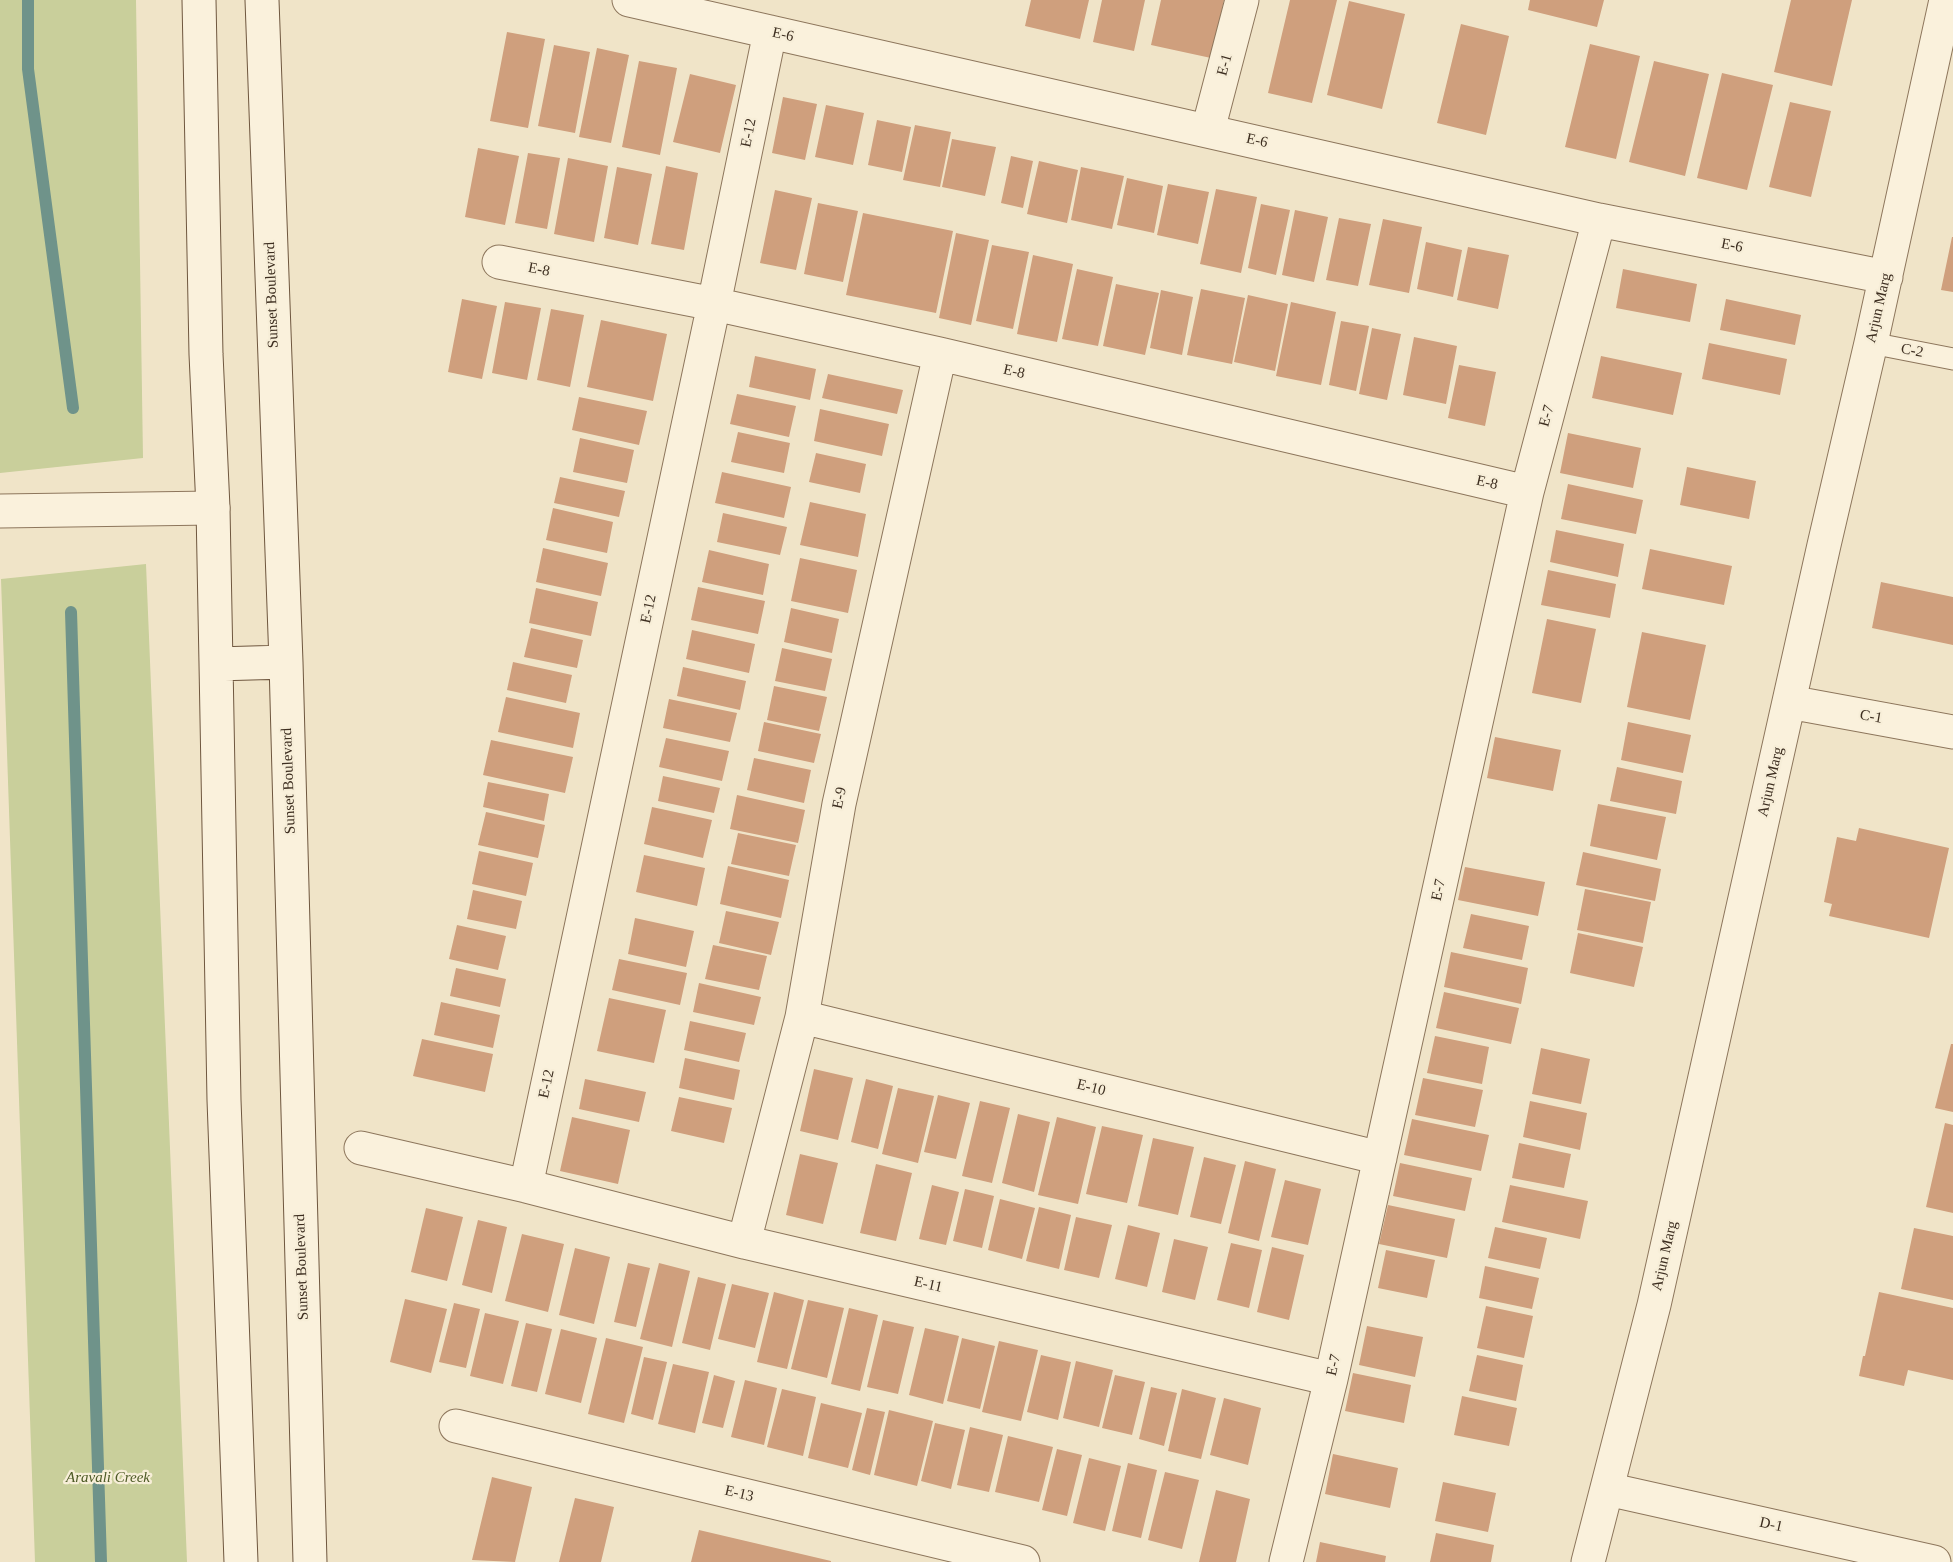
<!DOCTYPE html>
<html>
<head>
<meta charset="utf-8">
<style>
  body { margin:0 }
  canvas { display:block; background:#f0e4c8 }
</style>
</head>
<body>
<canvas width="1953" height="1562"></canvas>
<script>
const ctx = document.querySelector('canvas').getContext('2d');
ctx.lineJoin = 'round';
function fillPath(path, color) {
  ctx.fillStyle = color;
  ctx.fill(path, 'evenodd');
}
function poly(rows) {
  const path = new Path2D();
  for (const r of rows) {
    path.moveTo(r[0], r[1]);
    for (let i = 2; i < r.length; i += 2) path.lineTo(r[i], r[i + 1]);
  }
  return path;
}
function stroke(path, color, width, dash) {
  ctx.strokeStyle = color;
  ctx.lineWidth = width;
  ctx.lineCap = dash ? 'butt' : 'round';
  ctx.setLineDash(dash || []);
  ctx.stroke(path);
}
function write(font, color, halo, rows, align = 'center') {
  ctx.font = font + ' Georgia,serif';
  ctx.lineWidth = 4.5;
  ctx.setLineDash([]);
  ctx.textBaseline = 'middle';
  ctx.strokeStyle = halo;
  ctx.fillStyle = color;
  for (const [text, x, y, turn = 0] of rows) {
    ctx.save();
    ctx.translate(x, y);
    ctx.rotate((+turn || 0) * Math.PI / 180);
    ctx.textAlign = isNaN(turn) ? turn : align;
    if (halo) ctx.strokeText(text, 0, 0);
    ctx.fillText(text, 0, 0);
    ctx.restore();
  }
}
fillPath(poly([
  [0,0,136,0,143,458,0,473],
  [146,564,187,1562,35,1562,1,579]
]), '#c9cf9b');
stroke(poly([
  [28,0,28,69,73,408],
  [71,612,101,1562]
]), '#6f938a', 12);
fillPath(poly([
  [1031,0,1089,0,1080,39,1025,26],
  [1102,0,1145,0,1134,51,1093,42],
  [1161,0,1224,0,1211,58,1151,45],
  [1290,0,1337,0,1312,103,1268,93],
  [1530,0,1604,0,1597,27,1528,10],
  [1791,0,1852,0,1832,86,1774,72],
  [1349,1,1405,14,1382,109,1327,95],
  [1461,24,1509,36,1486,135,1437,123],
  [507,32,545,39,528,128,490,121],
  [1590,44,1640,56,1616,159,1565,147],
  [554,45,590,52,575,133,538,126],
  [597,48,629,55,611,143,579,137],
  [639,61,677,68,660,155,622,147],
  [1654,61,1709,74,1685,176,1629,162],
  [1722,73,1773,85,1747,190,1697,178],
  [690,74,736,85,720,153,673,142],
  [783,97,817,104,805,160,772,153],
  [1790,102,1831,111,1811,197,1769,187],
  [826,105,864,113,853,165,815,157],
  [877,120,911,127,902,172,868,165],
  [915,125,951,132,940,187,903,180],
  [952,139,996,147,985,196,942,187],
  [478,148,519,156,505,225,465,217],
  [528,153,560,158,547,229,515,223],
  [1011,156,1033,161,1023,208,1001,203],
  [568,158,608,166,594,242,554,234],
  [1039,161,1078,170,1067,223,1027,214],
  [666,166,698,173,684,250,651,244],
  [617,167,652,174,638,245,604,238],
  [1081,167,1124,176,1112,229,1071,220],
  [1127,178,1163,186,1154,233,1117,225],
  [1168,184,1209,192,1198,244,1157,235],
  [1216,189,1257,197,1241,273,1200,264],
  [775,190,812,198,796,270,760,263],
  [818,203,858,211,843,282,804,274],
  [1261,204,1290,210,1276,275,1248,268],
  [1295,210,1328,217,1314,282,1282,275],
  [863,213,953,231,936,313,846,295],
  [1339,218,1371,224,1358,286,1326,280],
  [1383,219,1422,227,1409,293,1369,285],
  [956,233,989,240,971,325,939,318],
  [1952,237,1953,237,1953,292,1941,290],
  [1426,242,1462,250,1453,297,1417,289],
  [992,245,1029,252,1013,329,976,321],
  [1468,247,1509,255,1498,309,1457,300],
  [1033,255,1073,264,1057,342,1017,334],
  [1077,269,1113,277,1098,346,1062,339],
  [1623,269,1697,284,1690,322,1616,308],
  [1116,284,1159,293,1145,355,1103,346],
  [1201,289,1245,298,1232,364,1187,355],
  [1161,290,1193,297,1182,355,1150,348],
  [1248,295,1288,304,1275,371,1234,362],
  [462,299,497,306,482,379,448,372],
  [1726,299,1801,315,1795,345,1720,330],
  [505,302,541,308,527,380,492,373],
  [1291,302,1336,312,1321,385,1276,376],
  [551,309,584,315,570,387,537,380],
  [601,320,667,334,653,401,587,387],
  [1341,321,1369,326,1356,391,1329,385],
  [1372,328,1401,334,1387,400,1359,394],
  [1414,337,1457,346,1446,404,1403,395],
  [1709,343,1787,359,1780,395,1702,379],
  [755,356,816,369,810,400,749,387],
  [1601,356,1682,373,1673,415,1592,398],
  [1459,365,1496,372,1485,426,1448,418],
  [828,374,903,390,897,414,822,398],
  [737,394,796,406,789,437,730,424],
  [579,397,647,411,639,445,572,430],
  [820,409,889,424,882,456,814,441],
  [738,432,790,443,784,473,731,462],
  [1568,433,1641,448,1633,488,1560,473],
  [580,438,634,450,627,483,573,472],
  [816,453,866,464,860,493,809,482],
  [1687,467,1756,481,1749,519,1680,505],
  [722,472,791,487,784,518,715,503],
  [560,477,625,491,619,517,554,503],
  [1568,484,1643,500,1636,534,1561,519],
  [810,502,866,514,858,557,800,545],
  [553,508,613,522,607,553,546,540],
  [723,513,787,527,780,555,717,542],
  [1556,530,1624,544,1618,577,1550,562],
  [543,548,608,563,601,596,536,582],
  [1650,549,1732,566,1724,605,1642,589],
  [709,550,769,564,763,595,702,582],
  [800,558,857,570,848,613,791,601],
  [1548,570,1616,584,1610,618,1541,605],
  [1881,582,1953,597,1953,645,1872,628],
  [698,587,765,601,758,634,691,620],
  [536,588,598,602,591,636,529,623],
  [791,608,839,619,832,653,784,642],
  [1547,619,1596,629,1581,703,1532,693],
  [531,628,583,640,577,668,524,657],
  [692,630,755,644,749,673,686,659],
  [1642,632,1706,645,1690,720,1627,707],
  [782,648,832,659,825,691,775,681],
  [513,662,572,675,566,703,507,690],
  [683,667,746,681,740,710,677,696],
  [774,686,827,697,819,731,767,720],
  [506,697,580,713,573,748,498,732],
  [669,699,737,713,730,742,663,728],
  [764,722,821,734,814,763,758,751],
  [1628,722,1691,735,1683,773,1621,760],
  [1495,737,1561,750,1553,791,1487,778],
  [666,738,729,751,722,781,659,767],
  [491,740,573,757,565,793,483,775],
  [754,758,811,770,804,803,747,790],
  [1617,767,1682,781,1676,814,1610,801],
  [663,776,720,788,714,813,658,801],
  [488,782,549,794,544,821,483,807],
  [737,795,805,810,798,843,730,829],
  [1598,804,1666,817,1657,860,1590,846],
  [652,807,712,820,703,858,644,844],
  [486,812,545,825,538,858,478,845],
  [1859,828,1949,848,1929,938,1829,916,1832,904,1824,902,1837,837,1856,841],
  [738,833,796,845,789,876,731,864],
  [479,851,533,863,526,896,472,884],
  [1583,852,1661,869,1655,901,1576,885],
  [644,855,705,868,697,906,636,892],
  [728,866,789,880,781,918,720,904],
  [1465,867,1545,882,1538,916,1458,900],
  [1585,889,1651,902,1643,943,1577,930],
  [473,890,522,901,516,929,467,919],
  [726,911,779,922,771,955,719,943],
  [1471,914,1529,926,1522,960,1463,948],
  [635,918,694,931,686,967,628,954],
  [457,925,506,936,498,970,449,959],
  [1578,933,1643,947,1634,987,1570,973],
  [713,945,767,956,759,990,705,979],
  [1451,952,1528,968,1521,1004,1444,987],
  [619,959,687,973,680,1005,612,990],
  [456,968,506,979,500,1007,450,996],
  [699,983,761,997,754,1025,693,1012],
  [1444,992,1519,1008,1511,1044,1436,1028],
  [609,998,666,1010,654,1063,597,1051],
  [441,1002,500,1015,493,1048,434,1035],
  [690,1021,746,1033,739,1062,684,1050],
  [1435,1036,1489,1047,1482,1084,1427,1073],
  [422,1039,493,1054,485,1092,413,1076],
  [1951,1044,1953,1044,1953,1112,1935,1108],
  [1541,1048,1590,1059,1581,1104,1532,1094],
  [685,1058,740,1070,734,1100,679,1088],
  [814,1069,853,1078,838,1140,800,1131],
  [1423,1078,1483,1090,1475,1127,1415,1115],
  [585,1079,646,1092,639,1122,579,1109],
  [866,1079,893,1086,878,1149,851,1142],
  [898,1088,934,1096,918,1163,882,1154],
  [938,1095,970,1103,956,1159,924,1152],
  [679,1097,732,1108,724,1143,671,1131],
  [980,1101,1010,1108,992,1183,962,1176],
  [1530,1101,1587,1113,1580,1150,1523,1137],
  [1018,1114,1050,1122,1034,1192,1002,1183],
  [572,1117,630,1130,618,1184,560,1171],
  [1057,1117,1096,1127,1078,1204,1038,1195],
  [1412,1119,1489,1135,1481,1171,1404,1155],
  [1945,1123,1953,1125,1953,1213,1926,1207],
  [1102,1126,1143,1135,1127,1203,1086,1194],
  [1153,1138,1194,1147,1178,1215,1138,1206],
  [1519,1143,1571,1154,1564,1188,1512,1178],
  [800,1154,838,1163,823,1224,786,1215],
  [1204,1157,1236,1165,1221,1224,1190,1217],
  [1245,1161,1276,1169,1259,1241,1228,1233],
  [1400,1163,1472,1178,1465,1211,1393,1196],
  [876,1164,912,1173,896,1241,860,1233],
  [1285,1180,1321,1189,1308,1245,1271,1237],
  [932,1185,959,1192,946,1245,919,1239],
  [1510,1185,1588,1201,1580,1239,1502,1222],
  [965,1189,994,1196,982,1248,953,1241],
  [1000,1199,1035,1208,1022,1259,988,1250],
  [1388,1205,1455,1219,1447,1258,1379,1244],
  [1039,1207,1071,1215,1059,1269,1026,1261],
  [426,1208,463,1217,447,1281,411,1272],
  [1076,1217,1112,1225,1099,1278,1064,1270],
  [478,1220,507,1227,492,1293,462,1285],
  [1128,1225,1160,1233,1147,1287,1115,1279],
  [1495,1227,1547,1238,1540,1269,1488,1258],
  [1914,1228,1953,1236,1953,1300,1901,1289],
  [522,1234,564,1244,548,1312,505,1301],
  [1174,1239,1208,1247,1195,1300,1162,1292],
  [1231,1243,1262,1250,1249,1308,1217,1300],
  [1272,1247,1304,1255,1289,1320,1257,1312],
  [575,1248,610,1257,594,1324,559,1315],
  [1386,1250,1435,1260,1427,1298,1378,1288],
  [628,1263,650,1268,636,1327,614,1322],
  [659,1263,690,1271,672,1347,640,1339],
  [1485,1266,1539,1278,1532,1309,1479,1298],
  [698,1277,726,1284,710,1350,682,1343],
  [732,1284,769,1293,755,1348,718,1339],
  [774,1292,804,1300,787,1369,757,1362],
  [1879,1292,1953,1308,1953,1380,1908,1370,1904,1386,1859,1376,1863,1356,1865,1356],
  [405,1299,447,1309,431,1373,390,1362],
  [808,1300,844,1308,827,1378,791,1369],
  [454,1303,480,1309,466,1368,439,1362],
  [1486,1306,1533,1316,1524,1358,1477,1348],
  [849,1308,878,1315,860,1391,831,1384],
  [485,1313,519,1321,503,1384,470,1376],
  [883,1320,914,1327,898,1394,867,1387],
  [526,1323,552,1329,537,1392,511,1386],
  [1367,1326,1423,1337,1415,1377,1359,1365],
  [925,1328,959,1336,943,1404,909,1395],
  [561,1329,597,1338,581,1403,545,1394],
  [606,1338,643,1347,624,1423,588,1414],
  [962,1338,995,1346,980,1409,947,1401],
  [999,1341,1038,1350,1021,1421,982,1412],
  [1041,1355,1071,1362,1058,1420,1027,1412],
  [1477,1355,1523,1365,1516,1401,1469,1391],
  [644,1357,667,1362,653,1420,631,1414],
  [1076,1361,1113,1370,1099,1427,1063,1418],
  [673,1364,709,1372,695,1433,658,1424],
  [1353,1373,1411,1385,1404,1423,1345,1411],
  [714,1375,735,1381,723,1428,702,1423],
  [1115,1375,1145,1382,1132,1435,1102,1428],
  [745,1380,777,1388,764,1445,731,1437],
  [1151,1387,1177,1393,1164,1446,1139,1439],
  [782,1389,816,1397,803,1456,767,1447],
  [1182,1389,1216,1398,1201,1459,1168,1451],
  [1462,1396,1517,1408,1509,1446,1454,1435],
  [1224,1398,1261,1408,1248,1465,1210,1455],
  [821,1403,862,1413,848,1468,808,1458],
  [867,1408,885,1412,870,1475,852,1470],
  [889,1410,933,1421,917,1486,874,1475],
  [935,1423,965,1430,951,1489,921,1481],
  [970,1427,1003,1435,989,1492,957,1485],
  [1008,1436,1053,1447,1039,1502,995,1492],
  [1057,1449,1082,1455,1067,1516,1042,1510],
  [1333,1454,1398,1468,1390,1508,1325,1494],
  [1089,1458,1121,1466,1105,1531,1073,1523],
  [1128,1463,1157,1470,1141,1538,1112,1531],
  [1165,1472,1199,1480,1182,1549,1148,1540],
  [492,1477,532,1487,515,1562,472,1560],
  [1443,1482,1496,1493,1488,1532,1435,1521],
  [1216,1490,1250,1499,1236,1562,1199,1562],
  [575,1498,614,1507,601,1562,559,1562],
  [699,1530,831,1561,831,1562,691,1562],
  [1436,1533,1494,1545,1491,1562,1430,1562],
  [1320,1542,1386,1556,1385,1562,1316,1562]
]), '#cf9f7d');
const service = poly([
  [1871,343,1953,359]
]);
const minor = poly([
  [629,0,1599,220,1886,277],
  [1208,130,1242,0],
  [499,262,714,304,940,354,1527,492],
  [0,511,213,508],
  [1789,702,1953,732],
  [802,1017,1380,1158],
  [361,1148,526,1186,744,1242,1331,1379],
  [526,1186,714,304,770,32],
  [744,1242,802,1017,839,804,940,354],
  [456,1426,1023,1562],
  [1607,1489,1934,1562],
  [1286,1562,1331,1379,1527,492,1599,220],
  [1588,1562,1654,1305,1824,545,1871,343,1946,0]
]);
const secondary = poly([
  [199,0,206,354,213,508,216,664,224,1100,241,1562],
  [262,0,286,662,310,1562],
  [216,664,286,662]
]);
stroke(service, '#8d765c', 23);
stroke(minor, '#8d765c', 35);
stroke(secondary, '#6f573f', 35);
stroke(service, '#faf1dc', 21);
stroke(minor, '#faf1dc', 33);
stroke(secondary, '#faf1dc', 33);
write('15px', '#3d2e20', '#f7eed8', [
  ["E-6",783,35,13],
  ["E-1",1225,65,-75],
  ["E-12",749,133,-79],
  ["E-6",1257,141,13],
  ["E-6",1732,246,11],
  ["E-8",539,270,11],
  ["Sunset Boulevard",272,295,-92],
  ["Arjun Marg",1879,308,-77],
  ["C-2",1912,351,11],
  ["E-8",1014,372,13],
  ["E-7",1547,416,-75],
  ["E-8",1487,483,13],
  ["E-12",649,609,-78],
  ["C-1",1871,717,10],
  ["Sunset Boulevard",289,781,-92],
  ["Arjun Marg",1771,782,-77],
  ["E-9",840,798,-78],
  ["E-7",1439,890,-78],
  ["E-12",547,1084,-78],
  ["E-10",1091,1088,14],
  ["Arjun Marg",1665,1256,-77],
  ["Sunset Boulevard",302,1267,-92],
  ["E-11",928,1285,13],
  ["E-7",1334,1365,-77],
  ["E-13",739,1494,13],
  ["D-1",1771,1525,13]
]);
write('italic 15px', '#4d5a26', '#f7eed8', [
  ["Aravali Creek",108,1478]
]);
</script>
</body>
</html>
